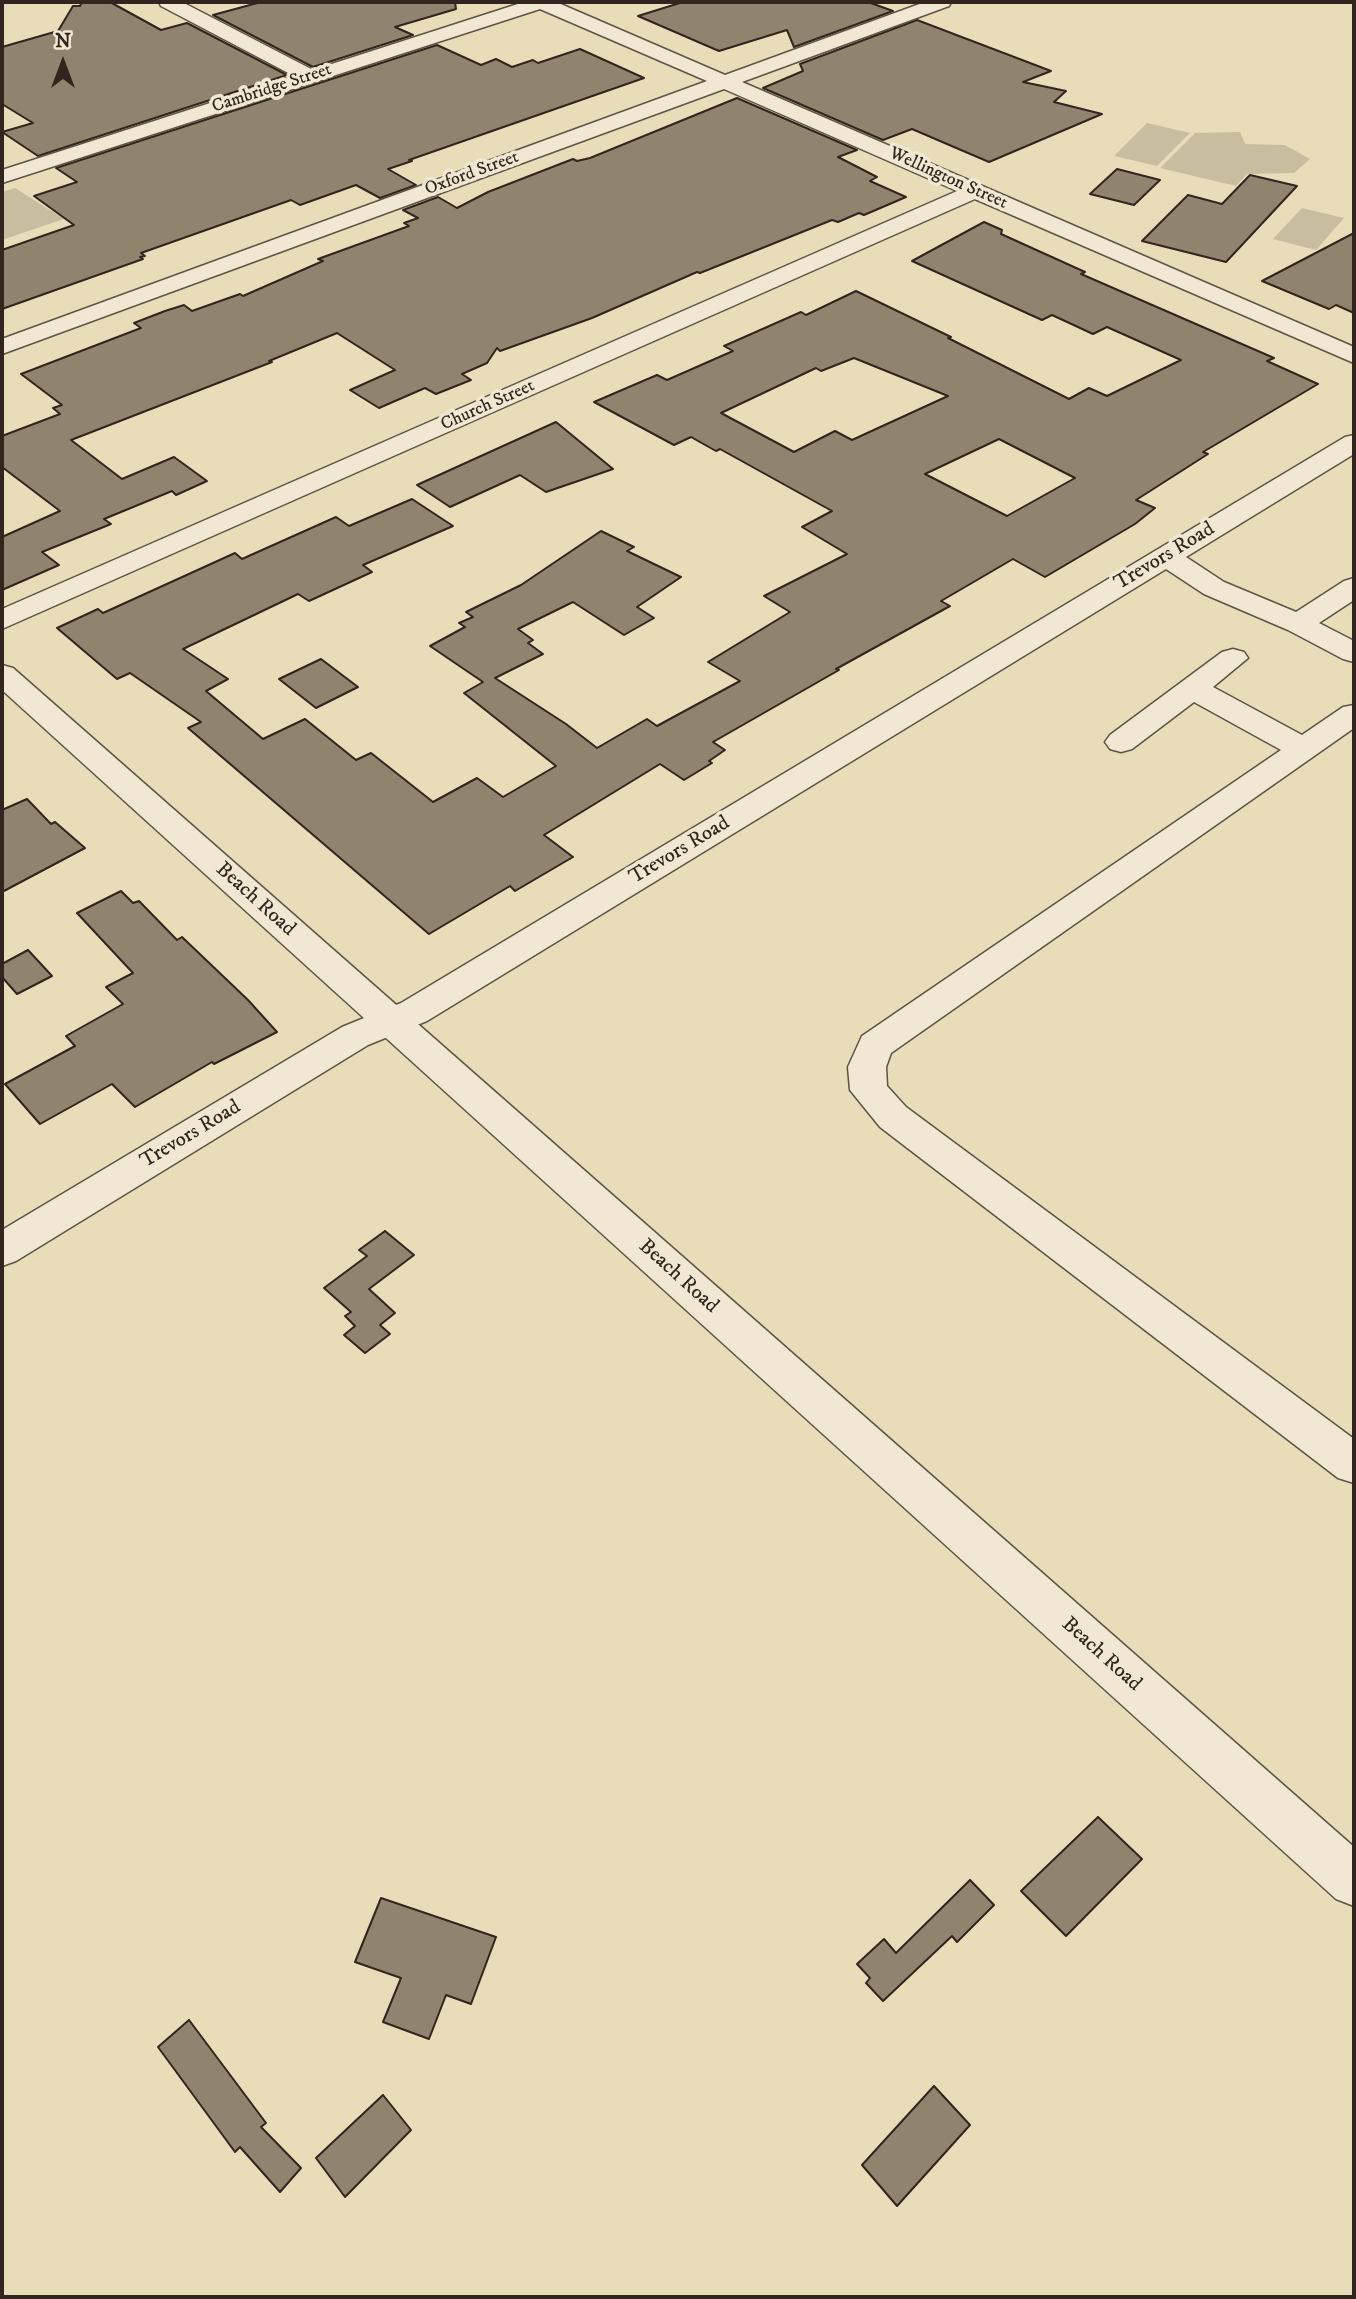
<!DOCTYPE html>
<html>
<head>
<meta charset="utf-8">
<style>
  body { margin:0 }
  #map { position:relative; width:1356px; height:2299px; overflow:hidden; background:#e8dcb9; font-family:"IM FELL DW Pica",serif }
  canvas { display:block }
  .frame { position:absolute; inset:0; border:4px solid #32241e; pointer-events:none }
  .north { position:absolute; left:28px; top:28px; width:70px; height:70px; -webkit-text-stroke:5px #f0e8d2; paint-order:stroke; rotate:0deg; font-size:19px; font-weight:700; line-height:28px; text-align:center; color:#32241e }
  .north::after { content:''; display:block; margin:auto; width:24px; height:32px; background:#32241e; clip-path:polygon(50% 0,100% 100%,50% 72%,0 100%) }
</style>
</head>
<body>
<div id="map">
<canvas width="1356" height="2299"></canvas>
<div class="frame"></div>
<div class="north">N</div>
</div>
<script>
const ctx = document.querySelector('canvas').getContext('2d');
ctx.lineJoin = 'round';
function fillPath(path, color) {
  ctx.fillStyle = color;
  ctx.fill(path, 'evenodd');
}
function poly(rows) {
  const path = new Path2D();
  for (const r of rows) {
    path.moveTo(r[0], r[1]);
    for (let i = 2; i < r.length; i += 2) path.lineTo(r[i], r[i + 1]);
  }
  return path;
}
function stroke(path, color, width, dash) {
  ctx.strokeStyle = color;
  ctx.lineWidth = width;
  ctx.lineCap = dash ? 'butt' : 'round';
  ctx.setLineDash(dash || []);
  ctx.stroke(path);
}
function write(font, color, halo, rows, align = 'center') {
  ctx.font = font + ' "IM FELL DW Pica",serif';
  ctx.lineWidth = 7;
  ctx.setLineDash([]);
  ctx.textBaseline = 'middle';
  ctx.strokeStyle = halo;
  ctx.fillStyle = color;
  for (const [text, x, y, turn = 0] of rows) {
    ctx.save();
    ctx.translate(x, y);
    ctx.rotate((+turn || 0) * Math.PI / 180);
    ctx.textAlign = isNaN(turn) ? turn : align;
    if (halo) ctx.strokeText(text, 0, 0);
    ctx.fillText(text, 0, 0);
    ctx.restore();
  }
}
fillPath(poly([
  [1147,123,1190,133,1157,166,1114,156],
  [1240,132,1245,144,1285,145,1310,159,1294,173,1247,174,1236,186,1160,168,1195,133],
  [15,188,64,219,2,240,2,192],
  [1302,208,1344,218,1316,250,1273,239]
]), '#c9bd9f');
const building = poly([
  [82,2,110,2,161,30,187,23,287,75,38,156,2,132,33,123,2,104,2,47,58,31,73,6,80,6,82,2],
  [261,2,455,2,456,9,395,27,413,35,313,67,213,15,261,2],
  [683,2,868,2,893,11,794,47,787,30,719,51,638,16,683,2],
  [917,20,1051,71,1023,82,1066,91,1054,102,1102,114,989,162,912,129,883,140,763,88,803,71,800,64,917,20],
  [437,45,481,65,496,59,512,67,533,60,538,63,580,49,644,78,409,160,412,161,388,169,416,185,380,198,356,185,300,205,291,200,141,253,145,256,140,257,143,259,2,309,2,250,74,225,34,196,77,182,56,168,437,45],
  [737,98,857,150,838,157,877,177,870,181,906,197,864,215,859,213,838,222,832,220,700,273,697,272,592,318,500,351,497,348,487,363,462,374,471,380,436,394,425,388,379,408,350,390,395,370,337,333,269,361,272,362,71,440,122,479,174,457,207,481,176,495,172,491,104,519,111,524,42,552,59,565,2,590,2,537,60,511,2,467,2,436,60,414,53,408,62,405,21,374,141,328,134,323,165,311,184,305,192,311,240,294,243,296,323,261,318,259,409,226,404,223,418,218,403,210,438,197,457,208,488,192,573,159,577,161,590,158,737,98],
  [1117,169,1160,180,1134,205,1090,194,1117,169],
  [1250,175,1297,186,1226,262,1142,241,1188,195,1222,204,1250,175],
  [984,222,1002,230,1001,234,1085,272,1081,274,1274,358,1267,361,1318,384,1203,452,1208,454,1136,500,1155,508,1135,524,1045,577,1013,559,941,601,950,606,836,669,839,670,713,742,725,750,709,761,712,763,684,780,660,764,544,835,573,857,515,891,510,886,429,934,188,728,201,722,130,673,117,679,57,628,98,609,103,613,235,553,242,559,336,517,349,526,412,499,453,526,363,565,372,572,309,601,298,594,183,649,228,679,206,691,263,739,305,719,356,760,371,753,433,802,477,778,503,797,556,766,464,693,483,682,430,646,465,627,459,623,473,617,466,612,521,585,601,531,634,547,627,551,681,577,637,607,654,618,624,635,573,602,518,629,533,640,528,643,543,654,495,678,566,724,597,748,647,719,657,726,740,681,708,662,790,612,764,596,847,554,802,527,832,511,720,449,716,451,691,437,674,445,594,402,657,375,667,380,733,351,724,346,801,312,806,315,856,291,951,337,948,338,1069,399,1089,388,1107,396,1181,360,1107,327,1093,334,1052,315,1042,320,912,261,984,222],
  [854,358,948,396,852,440,835,431,794,452,721,413,816,368,821,371,854,358],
  [999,439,1075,478,1007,516,925,474,999,439],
  [1354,233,1354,313,1336,305,1329,309,1262,281,1354,233],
  [556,422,613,469,546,492,520,475,450,507,417,485,556,422],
  [321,659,358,687,316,708,279,679,321,659],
  [27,799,51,824,55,822,85,848,2,892,2,810,27,799],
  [121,891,133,903,139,901,177,940,182,937,248,1000,277,1032,214,1064,212,1062,135,1107,112,1084,40,1124,5,1084,75,1046,66,1036,123,1004,106,987,133,973,77,913,121,891],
  [28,950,52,976,17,994,2,977,2,964,28,950],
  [385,1231,414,1255,369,1289,395,1313,380,1325,390,1334,365,1353,344,1335,355,1326,345,1316,351,1312,324,1288,367,1256,359,1250,385,1231],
  [1098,1817,1142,1859,1066,1936,1021,1891,1098,1817],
  [970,1880,994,1905,957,1942,952,1936,883,2001,866,1983,870,1978,857,1964,884,1939,896,1953,970,1880],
  [381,1898,496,1937,471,2004,446,1995,429,2039,383,2022,401,1978,355,1962,381,1898],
  [189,2020,266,2123,261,2127,301,2168,280,2192,240,2147,235,2152,158,2047,189,2020],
  [934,2086,970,2125,897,2206,862,2165,934,2086],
  [383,2095,411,2130,345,2197,316,2158,383,2095]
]);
fillPath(building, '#91846f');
stroke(building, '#32241e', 2);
const minor = poly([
  [159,2,182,2,313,70,524,2,556,2,725,75,925,2,951,2,949,6,742,82,1354,347,1354,363,975,199,2,629,2,609,957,191,724,89,2,354,2,339,707,81,540,9,2,183,2,170,294,76,161,6,159,2],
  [1354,435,1354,454,1186,557,1224,582,1296,612,1344,581,1354,578,1354,600,1319,623,1354,641,1354,662,1343,659,1288,630,1204,594,1166,569,427,1021,368,1045,16,1261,2,1266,2,1230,342,1027,401,1003,1345,437,1354,435],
  [1233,649,1244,652,1248,658,1213,687,1302,735,1343,707,1354,705,1354,728,891,1053,886,1067,887,1086,906,1107,1354,1439,1354,1483,1338,1478,880,1127,850,1090,848,1067,862,1036,1281,750,1194,702,1132,749,1121,752,1110,749,1105,742,1110,735,1222,652,1233,649]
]);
const tertiary = poly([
  [2,665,13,668,1354,1847,1354,1906,1336,1899,2,690,2,665]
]);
stroke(minor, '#605245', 3);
stroke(tertiary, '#605245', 3);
fillPath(minor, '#f0e8d2');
fillPath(tertiary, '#f0e8d2');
write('18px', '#32241e', '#f0e8d2', [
  ["Cambridge Street",272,89,-18],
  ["Oxford Street",472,174,-20],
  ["Wellington Street",948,179,24],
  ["Church Street",488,406,-24]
]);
write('21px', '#32241e', '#f0e8d2', [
  ["Trevors Road",1165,557,-31],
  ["Trevors Road",680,851,-31],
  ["Beach Road",255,900,42],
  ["Trevors Road",191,1135,-31],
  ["Beach Road",678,1277,42],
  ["Beach Road",1101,1655,42]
]);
</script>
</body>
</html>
